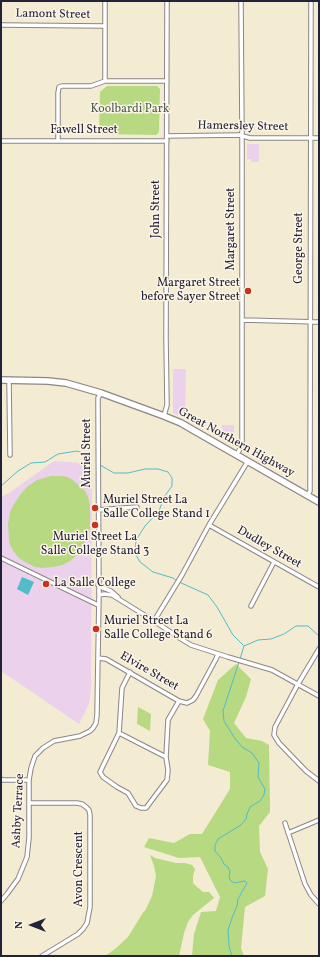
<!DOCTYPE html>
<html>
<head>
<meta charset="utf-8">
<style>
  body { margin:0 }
  #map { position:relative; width:320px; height:957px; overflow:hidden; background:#f4ebd3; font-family:Vollkorn,serif }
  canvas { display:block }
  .frame { position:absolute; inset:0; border:2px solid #22223b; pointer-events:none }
  .north { position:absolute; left:12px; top:905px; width:40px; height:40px; -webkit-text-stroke:3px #fcf5e5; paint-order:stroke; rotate:270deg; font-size:11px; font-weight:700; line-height:16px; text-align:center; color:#22223b }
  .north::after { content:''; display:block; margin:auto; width:14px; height:18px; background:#22223b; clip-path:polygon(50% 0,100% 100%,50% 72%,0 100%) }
</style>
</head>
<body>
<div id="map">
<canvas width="320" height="957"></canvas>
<div class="frame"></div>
<div class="north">N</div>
</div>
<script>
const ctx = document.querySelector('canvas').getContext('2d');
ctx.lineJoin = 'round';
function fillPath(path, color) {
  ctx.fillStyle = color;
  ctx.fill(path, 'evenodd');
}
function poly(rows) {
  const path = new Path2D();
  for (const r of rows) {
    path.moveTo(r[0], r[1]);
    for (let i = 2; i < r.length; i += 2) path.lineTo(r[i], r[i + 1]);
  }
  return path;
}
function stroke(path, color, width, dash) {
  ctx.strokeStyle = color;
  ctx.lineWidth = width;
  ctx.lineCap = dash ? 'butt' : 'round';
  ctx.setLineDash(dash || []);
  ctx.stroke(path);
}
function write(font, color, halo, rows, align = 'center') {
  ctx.font = font + ' Vollkorn,serif';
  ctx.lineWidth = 3;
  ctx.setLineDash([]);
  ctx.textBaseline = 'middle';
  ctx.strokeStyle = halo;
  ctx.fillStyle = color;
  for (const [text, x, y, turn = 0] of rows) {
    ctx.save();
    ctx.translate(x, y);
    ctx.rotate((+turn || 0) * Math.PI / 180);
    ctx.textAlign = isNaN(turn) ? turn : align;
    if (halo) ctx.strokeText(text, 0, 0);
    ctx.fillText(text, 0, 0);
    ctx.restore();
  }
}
fillPath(poly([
  [248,144,259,144,259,162,251,162,251,159,247,159,247,145],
  [173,369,186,369,185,418,173,413],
  [222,425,234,425,234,446,222,439],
  [54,461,92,464,91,689,89,704,79,724,1,671,1,497,9,493]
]), '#ebd1eb');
fillPath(poly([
  [107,86,157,86,160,89,159,132,156,135,99,134,100,92],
  [51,476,61,476,68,477,74,481,85,491,88,497,90,506,90,527,89,532,84,544,76,556,70,561,62,565,53,567,42,568,35,567,25,562,19,558,14,552,10,545,9,540,8,524,10,512,14,504,20,495,27,487,37,480],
  [236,664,251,679,246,697,234,723,246,738,262,741,269,745,270,812,259,826,260,852,268,869,265,896,245,907,241,948,244,956,192,956,194,934,201,912,216,911,220,897,200,857,179,858,144,847,149,838,174,843,190,834,202,834,230,789,230,772,208,765,210,731,203,719,218,680],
  [138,707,151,714,150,731,137,724],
  [150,855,155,858,176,863,185,863,192,865,195,869,193,876,193,883,197,887,203,892,209,892,214,898,193,915,188,922,184,933,179,956,105,956,115,949,128,937,144,911,145,911,152,896,156,876,154,866]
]), '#b7d981');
fillPath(poly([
  [22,577,34,582,28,595,17,589]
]), '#50bdc9');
stroke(poly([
  [100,465,114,473,128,473,145,469,158,469,168,472,172,478,172,486,164,497,159,511,145,526,136,540,135,553,140,562,153,572,173,578,177,581],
  [1,486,18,471,31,463,45,462,58,454,77,451,91,456],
  [179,582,208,595,217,607,233,635,243,645],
  [244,646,258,640,271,639,284,634,296,626,308,626,319,636],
  [240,659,244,646],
  [232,956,229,946,228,930,232,918,237,906,238,899,247,883,245,881,234,883,230,880,229,877,230,872,228,867,224,864,221,858,215,851,215,845,218,839,241,825,246,819,247,814,250,807,260,801,264,795,265,789,258,777,259,763,252,753,242,747,234,737,224,721,223,711,239,662]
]), '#50bdc9', 1);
const street = poly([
  [1,25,105,26],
  [105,81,105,1],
  [167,136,239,135,250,138,319,138],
  [1,141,167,141],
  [58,141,58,93,59,87,62,86,91,86,105,81,167,81],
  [242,320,319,322],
  [9,380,10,455],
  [164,416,167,405,166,338,167,1],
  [236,455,242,446,242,136,241,1],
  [308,495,310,491,311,1],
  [98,510,137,507],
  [209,525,319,587],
  [1,558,98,605],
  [98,585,103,588,111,591,118,597],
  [99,595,104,594,112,595,154,621,181,639,191,645,228,657,272,670,319,696],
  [251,606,274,562],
  [154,621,182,575,209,525,248,461],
  [319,649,298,684,275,727,274,735,279,743,306,771,319,781],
  [98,658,106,659,179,701,187,703,193,700,196,696,216,659,218,654],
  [130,672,122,688,119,733,100,772,103,777,117,787,128,793,136,806,141,808,146,808,167,780,168,770,166,757,168,720,179,701],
  [119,733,166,757],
  [1,779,3,780,29,780],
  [29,803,77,803,82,804,86,807,89,810,90,815,90,907,87,923,83,929,78,934,42,956],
  [285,823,305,884,311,895,319,904],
  [288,833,319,820],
  [1,901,7,894,18,879,27,857,29,838,29,780,31,768,35,756,43,748,54,741,80,736,90,731,93,728,96,723,97,715,99,595,98,405,98,398,101,393]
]);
const primary = poly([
  [1,380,48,381,66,383,101,393,164,416,181,423,193,430,319,502]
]);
stroke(street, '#8b8687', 5.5);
stroke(primary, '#8b8687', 8);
stroke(street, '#fff', 3.5);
stroke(primary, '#fff', 5.5);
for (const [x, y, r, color] of [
  [248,291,4,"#c8321e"],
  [95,508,4,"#c8321e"],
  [95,525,4,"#c8321e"],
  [46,584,4,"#c8321e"],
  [96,629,4,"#c8321e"]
]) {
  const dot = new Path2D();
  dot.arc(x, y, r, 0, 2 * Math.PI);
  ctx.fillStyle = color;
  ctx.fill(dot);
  stroke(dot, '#fcf5e5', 1.5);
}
write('12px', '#22223b', '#fcf5e5', [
  ["Lamont Street",53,15,1],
  ["Hamersley Street",243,127,1],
  ["Fawell Street",84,131],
  ["John Street",157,209,-90],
  ["Margaret Street",232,229,-90],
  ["George Street",300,248,-90],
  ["Great Northern Highway",236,443,29],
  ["Muriel Street",88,453,-90],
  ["Dudley Street",269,548,30],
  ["Elvire Street",149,672,30],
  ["Ashby Terrace",19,811,-87],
  ["Avon Crescent",80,869,-90]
]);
write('12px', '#4f5950', '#fcf5e5', [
  ["Koolbardi Park",130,110]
]);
write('12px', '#22223b', '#fcf5e5', [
  ["Margaret Street",240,284,"right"],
  ["before Sayer Street",240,298,"right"],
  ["Muriel Street La",103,501],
  ["Salle College Stand 1",103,515],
  ["Muriel Street La",95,538,"center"],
  ["Salle College Stand 3",95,552,"center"],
  ["La Salle College",54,584],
  ["Muriel Street La",104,622],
  ["Salle College Stand 6",104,636]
], 'left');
</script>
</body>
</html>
